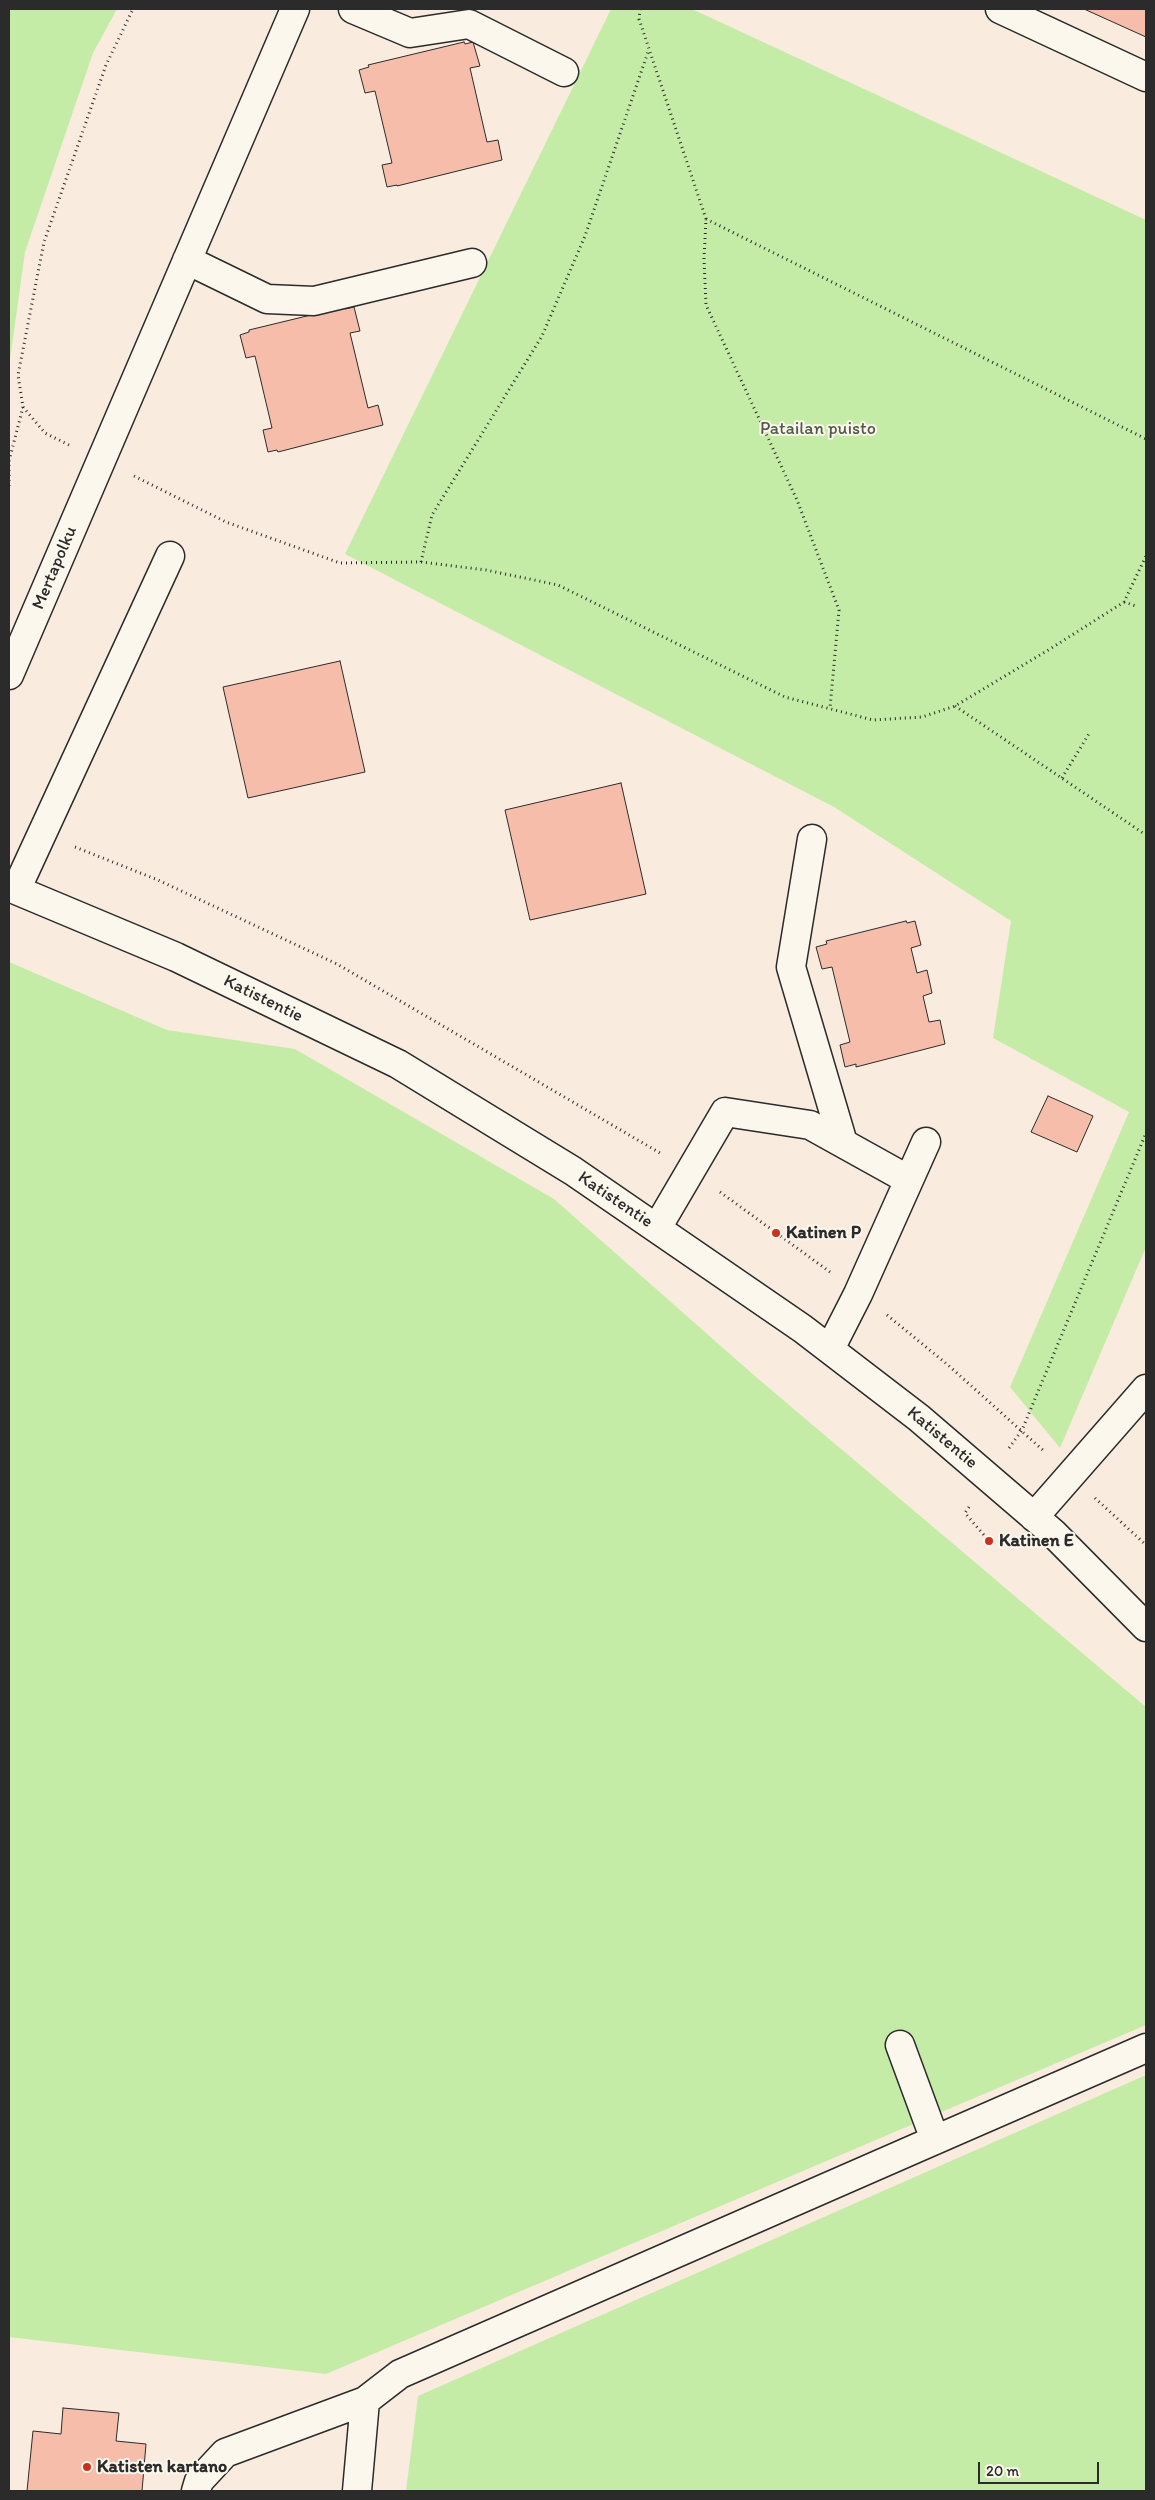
<!DOCTYPE html>
<html>
<head>
<meta charset="utf-8">
<style>
  body { margin:0 }
  #map { position:relative; width:1155px; height:2500px; overflow:hidden; background:#faebdf; font-family:Itim,sans-serif }
  canvas { display:block }
  .frame { position:absolute; inset:0; border:10px solid #2b2b2b; pointer-events:none }
  .scale { position:absolute; left:978px; top:2462px; width:121px; height:22px; box-sizing:border-box; border:2px solid #2b2b2b; border-top:0; padding-left:6px; font-size:15px; line-height:18px; white-space:nowrap; color:#2b2b2b; -webkit-text-stroke:4px #fbf7ec; paint-order:stroke }
</style>
</head>
<body>
<div id="map">
<canvas width="1155" height="2500"></canvas>
<div class="frame"></div>
<div class="scale">20 m</div>
</div>
<script>
const ctx = document.querySelector('canvas').getContext('2d');
ctx.lineJoin = 'round';
function fillPath(path, color) {
  ctx.fillStyle = color;
  ctx.fill(path, 'evenodd');
}
function poly(rows) {
  const path = new Path2D();
  for (const r of rows) {
    path.moveTo(r[0], r[1]);
    for (let i = 2; i < r.length; i += 2) path.lineTo(r[i], r[i + 1]);
  }
  return path;
}
function stroke(path, color, width, dash) {
  ctx.strokeStyle = color;
  ctx.lineWidth = width;
  ctx.lineCap = dash ? 'butt' : 'round';
  ctx.setLineDash(dash || []);
  ctx.stroke(path);
}
function write(font, color, halo, rows, align = 'center') {
  ctx.font = font + ' Itim,sans-serif';
  ctx.lineWidth = 4;
  ctx.setLineDash([]);
  ctx.textBaseline = 'middle';
  ctx.strokeStyle = halo;
  ctx.fillStyle = color;
  for (const [text, x, y, turn = 0] of rows) {
    ctx.save();
    ctx.translate(x, y);
    ctx.rotate((+turn || 0) * Math.PI / 180);
    ctx.textAlign = isNaN(turn) ? turn : align;
    if (halo) ctx.strokeText(text, 0, 0);
    ctx.fillText(text, 0, 0);
    ctx.restore();
  }
}
fillPath(poly([
  [9,9,117,9,93,53,25,252,9,367],
  [611,9,692,9,1146,220,1146,1247,1060,1448,1010,1387,1129,1112,993,1038,1011,921,834,807,345,554],
  [9,962,167,1030,295,1049,554,1199,756,1377,1146,1707,1146,2025,326,2374,9,2337],
  [1146,2075,1146,2491,406,2491,418,2396]
]), '#c5eca7');
const building = poly([
  [1084,9,1146,9,1146,37,1084,9],
  [464,42,465,44,473,42,480,66,470,68,487,142,498,140,502,160,397,186,397,185,387,187,382,165,392,163,375,91,365,93,359,70,369,67,368,65,464,42],
  [344,307,345,309,354,307,360,331,350,333,368,408,378,405,383,425,278,452,277,450,268,452,263,430,272,428,255,356,246,358,240,335,249,332,249,330,344,307],
  [340,661,365,772,248,798,223,687,340,661],
  [621,783,646,894,530,920,505,810,621,783],
  [906,921,907,923,915,921,921,945,911,948,917,973,927,970,932,993,923,996,929,1022,940,1020,945,1044,856,1067,856,1064,845,1067,840,1045,850,1042,832,967,822,969,816,947,827,944,826,941,906,921],
  [1048,1096,1093,1116,1077,1152,1031,1132,1048,1096],
  [63,2408,119,2413,116,2441,146,2444,142,2491,27,2491,33,2431,61,2434,63,2408]
]);
fillPath(building, '#f5bdaa');
stroke(building, '#2b2b2b', 1);
const minor = poly([
  [353,9,410,33,469,24,564,72],
  [1000,9,1146,77],
  [187,260,267,299,314,301,472,263],
  [9,675,295,9],
  [812,839,791,967,843,1143],
  [9,887,176,957,398,1064,573,1171,803,1329,919,1418,1053,1533,1146,1627],
  [16,890,170,556],
  [657,1228,725,1112,810,1125,909,1180],
  [830,1349,858,1294,926,1142],
  [1034,1517,1146,1389],
  [900,2045,935,2140,1146,2048],
  [196,2491,199,2481,225,2453,365,2401],
  [357,2491,365,2401,400,2374,935,2140]
]);
stroke(minor, '#2b2b2b', 31);
stroke(poly([
  [640,9,639,19,706,219,704,259,706,305,797,500,839,610,830,708],
  [706,219,1146,439],
  [69,445,45,433,23,407,18,375,44,242,106,65,133,9],
  [134,476,226,522,340,563,421,562,486,570,558,585,785,697,873,720,922,717,955,706,1050,649,1124,602,1146,556],
  [9,486,9,461,23,407],
  [421,562,432,515,542,336,585,236,649,49],
  [1124,602,1136,606],
  [955,706,1146,835],
  [1062,778,1090,732],
  [75,847,158,880,337,964,660,1153],
  [720,1192,830,1272],
  [887,1315,948,1365,1045,1452],
  [1009,1448,1022,1430,1146,1133],
  [1095,1498,1146,1545],
  [969,1507,965,1513,989,1541]
]), '#2b2b2b', 3, [1, 4]);
stroke(minor, '#fbf7ec', 28);
for (const [x, y, r, color] of [
  [776,1233,5,"#c8321e"],
  [989,1541,5,"#c8321e"],
  [87,2467,5,"#c8321e"]
]) {
  const dot = new Path2D();
  dot.arc(x, y, r, 0, 2 * Math.PI);
  ctx.fillStyle = color;
  ctx.fill(dot);
  stroke(dot, '#fbf7ec', 2);
}
write('18px', '#525b4a', '#fbf7ec', [
  ["Patailan puisto",818,429]
]);
write('18px', '#2b2b2b', '#fbf7ec', [
  ["Mertapolku",55,568,-67],
  ["Katistentie",263,999,26],
  ["Katistentie",615,1200,34],
  ["Katistentie",942,1438,40]
]);
write('bold 18px', '#2b2b2b', '#fbf7ec', [
  ["Katinen P",786,1233],
  ["Katinen E",999,1541],
  ["Katisten kartano",97,2467]
], 'left');
</script>
</body>
</html>
